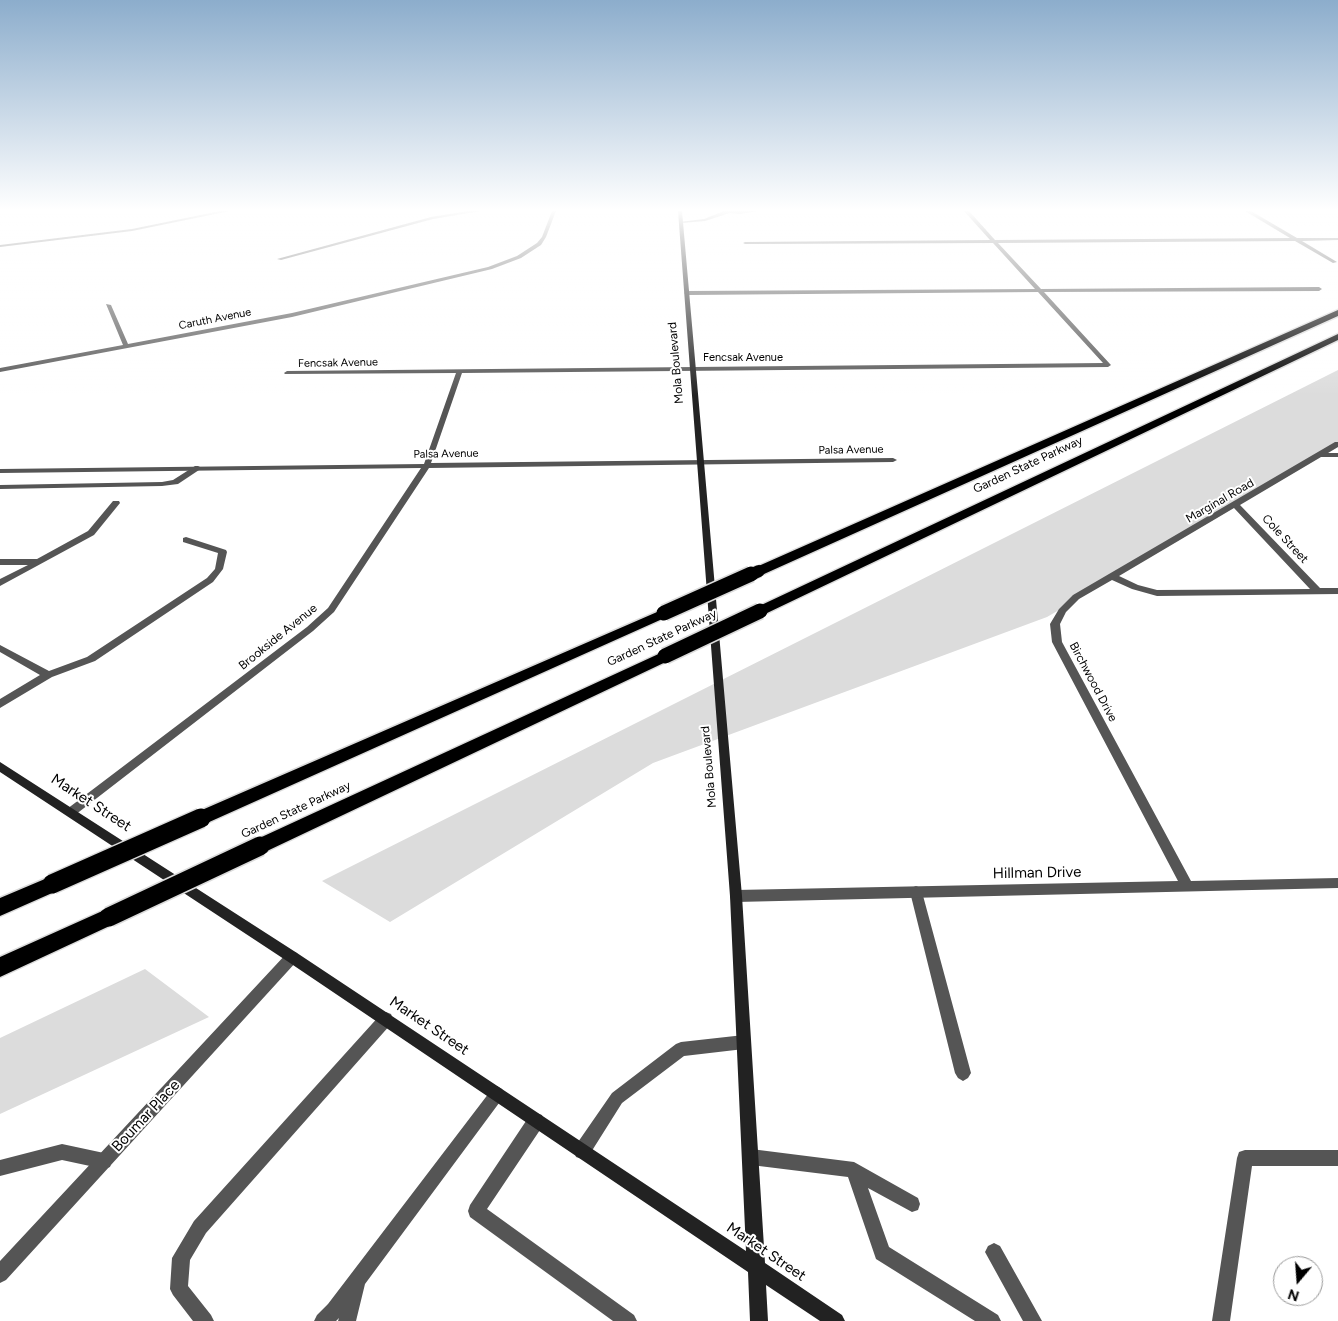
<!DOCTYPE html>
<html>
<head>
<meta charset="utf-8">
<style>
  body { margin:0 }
  #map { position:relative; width:1338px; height:1321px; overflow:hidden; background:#fff; font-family:Figtree,sans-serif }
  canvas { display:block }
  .north { position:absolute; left:1273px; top:1256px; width:50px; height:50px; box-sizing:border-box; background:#fff; border:1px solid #999; border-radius:50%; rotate:198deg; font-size:14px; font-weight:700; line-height:20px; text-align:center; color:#000 }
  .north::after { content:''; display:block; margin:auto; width:18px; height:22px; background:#000; clip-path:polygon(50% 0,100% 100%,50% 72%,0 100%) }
</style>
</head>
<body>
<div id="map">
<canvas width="1338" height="1321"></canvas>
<div class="north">N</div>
</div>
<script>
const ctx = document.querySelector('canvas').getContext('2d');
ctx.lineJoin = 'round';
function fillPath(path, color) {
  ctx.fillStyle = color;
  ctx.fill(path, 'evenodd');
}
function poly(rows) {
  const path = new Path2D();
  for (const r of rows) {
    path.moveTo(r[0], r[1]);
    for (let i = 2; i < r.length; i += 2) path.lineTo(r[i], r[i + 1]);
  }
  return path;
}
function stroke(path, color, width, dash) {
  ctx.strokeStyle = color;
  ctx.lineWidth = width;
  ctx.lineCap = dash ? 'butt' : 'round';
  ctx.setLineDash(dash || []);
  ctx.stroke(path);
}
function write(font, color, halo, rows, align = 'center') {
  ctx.font = font + ' Figtree,sans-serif';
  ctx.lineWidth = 4;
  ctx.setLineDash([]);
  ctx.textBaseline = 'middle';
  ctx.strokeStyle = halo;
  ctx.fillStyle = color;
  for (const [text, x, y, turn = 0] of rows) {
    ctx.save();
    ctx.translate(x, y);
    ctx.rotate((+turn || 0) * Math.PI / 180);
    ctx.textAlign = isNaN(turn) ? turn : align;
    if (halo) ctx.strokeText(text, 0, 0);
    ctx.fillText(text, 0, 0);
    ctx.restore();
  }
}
fillPath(poly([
  [1338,370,1338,447,1047,617,653,763,390,922,322,881],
  [145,969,209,1017,0,1114,0,1038]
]), '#dcdcdc');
const highway = poly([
  [1338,310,1338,316,764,574,754,574,752,571,754,568,1338,310],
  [1338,334,1338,340,765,614,760,615,755,614,753,611,755,608,1338,334],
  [664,609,669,610,671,613,669,616,207,823,201,825,195,823,192,818,195,813,664,609],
  [665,651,670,652,672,656,670,660,267,851,260,854,253,851,251,846,253,841,665,651],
  [52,876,59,878,62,884,59,890,0,916,0,898,52,876],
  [109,908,116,911,119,917,116,923,0,977,0,957,109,908]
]);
stroke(highway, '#dbdbdb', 3);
fillPath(poly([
  [724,211,758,211,740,214,730,213,705,221,681,223,679,222,704,219,724,211],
  [195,466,198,466,202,468,178,484,162,486,0,489,0,485,162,482,173,480,195,466],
  [113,501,119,501,120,503,94,535,0,586,0,579,28,565,0,565,0,559,37,559,88,531,113,501],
  [186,537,226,550,227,552,223,569,213,582,95,661,52,677,0,708,0,699,40,675,0,652,0,645,49,671,87,657,207,578,215,569,218,553,183,542,183,538,186,537],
  [916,886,921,888,922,892,971,1073,968,1078,963,1081,958,1078,955,1073,910,892,911,888,916,886],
  [386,1012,391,1014,393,1019,391,1024,206,1233,190,1260,188,1286,211,1315,214,1321,193,1321,173,1295,170,1289,172,1258,194,1221,381,1014,386,1012],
  [744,1035,749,1037,751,1042,749,1047,744,1049,684,1056,622,1103,588,1157,582,1159,576,1157,574,1151,576,1145,612,1093,676,1044,681,1042,744,1035],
  [497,1086,502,1089,505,1094,502,1099,365,1284,356,1321,338,1321,339,1318,336,1321,314,1321,317,1315,328,1304,492,1089,497,1086],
  [536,1113,542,1115,544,1121,542,1127,487,1209,634,1315,637,1321,613,1321,470,1217,468,1211,470,1205,530,1115,536,1113],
  [62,1144,104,1153,110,1155,112,1161,110,1167,104,1169,62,1160,0,1176,0,1160,62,1144],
  [751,1149,854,1162,918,1198,920,1204,918,1210,912,1212,868,1188,889,1247,998,1315,1001,1321,975,1321,876,1259,848,1177,751,1165,745,1163,743,1157,745,1151,751,1149],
  [1245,1150,1338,1150,1338,1166,1252,1166,1230,1321,1212,1321,1237,1158,1239,1152,1245,1150],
  [994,1243,1000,1246,1042,1321,1023,1321,985,1252,988,1246,994,1243]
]), '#555');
fillPath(poly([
  [220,211,230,211,132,231,0,247,0,245,132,229,220,211],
  [468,211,481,211,433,219,281,260,277,259,431,217,468,211],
  [552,211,556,211,546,237,541,245,521,258,492,269,292,317,0,372,0,368,123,345,106,304,111,305,128,344,292,313,488,267,517,256,537,243,542,237,552,211],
  [964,211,969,211,995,240,1290,238,1245,211,1251,211,1297,238,1338,238,1338,240,1302,241,1337,262,1333,263,1295,241,998,243,1041,289,1319,287,1322,289,1319,291,1044,292,1110,364,1111,365,1108,367,462,373,431,463,893,458,897,460,893,462,429,468,334,612,313,631,75,815,71,817,67,815,65,812,67,809,307,627,328,608,421,468,0,473,0,469,424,464,456,373,285,374,284,373,287,371,1103,363,1038,292,687,295,684,293,687,291,1035,289,993,243,745,244,743,243,745,242,990,240,964,211],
  [1335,442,1338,442,1338,447,1328,453,1338,453,1338,457,1321,457,1240,505,1320,588,1338,588,1338,594,1157,596,1132,589,1112,580,1079,599,1066,612,1060,624,1062,642,1191,881,1338,878,1338,888,736,902,731,900,730,896,731,892,736,890,1178,881,1052,642,1050,624,1059,609,1073,595,1335,442],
  [1234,508,1310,589,1157,590,1138,585,1119,576,1234,508],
  [292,951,297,953,299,957,297,961,6,1280,0,1283,0,1261,287,953,292,951]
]), '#555');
fillPath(poly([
  [678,211,682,211,742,896,765,1263,842,1315,845,1321,820,1321,766,1285,768,1321,750,1321,748,1272,287,961,0,772,0,762,297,953,746,1251,730,896,678,211]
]), '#222');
fillPath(highway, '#000');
const highwayBridgeFar2 = poly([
  [748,576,759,571]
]);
const highwayBridgeFar1 = poly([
  [664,613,751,574],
  [665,656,760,611]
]);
const highwayBridge = poly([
  [52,884,201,818],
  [109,917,260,846]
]);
stroke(highwayBridgeFar2, '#dbdbdb', 14, []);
stroke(highwayBridgeFar1, '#dbdbdb', 18, []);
stroke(highwayBridge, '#dbdbdb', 22, []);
stroke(highwayBridgeFar2, '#000', 12);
stroke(highwayBridgeFar1, '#000', 15);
stroke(highwayBridge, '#000', 19);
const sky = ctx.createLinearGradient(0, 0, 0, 396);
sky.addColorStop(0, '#8cadcc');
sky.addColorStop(0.53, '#fff');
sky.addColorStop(1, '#ffffff00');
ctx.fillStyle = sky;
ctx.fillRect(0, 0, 1338, 396);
write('11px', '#000', '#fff', [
  ["Caruth Avenue",215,319,-11],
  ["Fencsak Avenue",743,358],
  ["Fencsak Avenue",338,363,-1],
  ["Palsa Avenue",851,450,-1],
  ["Palsa Avenue",446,454,-1]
]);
write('12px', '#000', '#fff', [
  ["Mola Boulevard",676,363,-95],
  ["Garden State Parkway",1028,465,-25],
  ["Marginal Road",1220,501,-30],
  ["Cole Street",1285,539,47],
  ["Brookside Avenue",278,637,-39],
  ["Garden State Parkway",662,638,-25],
  ["Birchwood Drive",1093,682,62],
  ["Mola Boulevard",709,767,-95],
  ["Garden State Parkway",296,810,-25]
]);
write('15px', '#000', '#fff', [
  ["Market Street",91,803,33],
  ["Hillman Drive",1037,873,-1],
  ["Market Street",429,1026,34],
  ["Boumar Place",146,1116,-47],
  ["Market Street",766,1252,34]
]);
</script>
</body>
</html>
